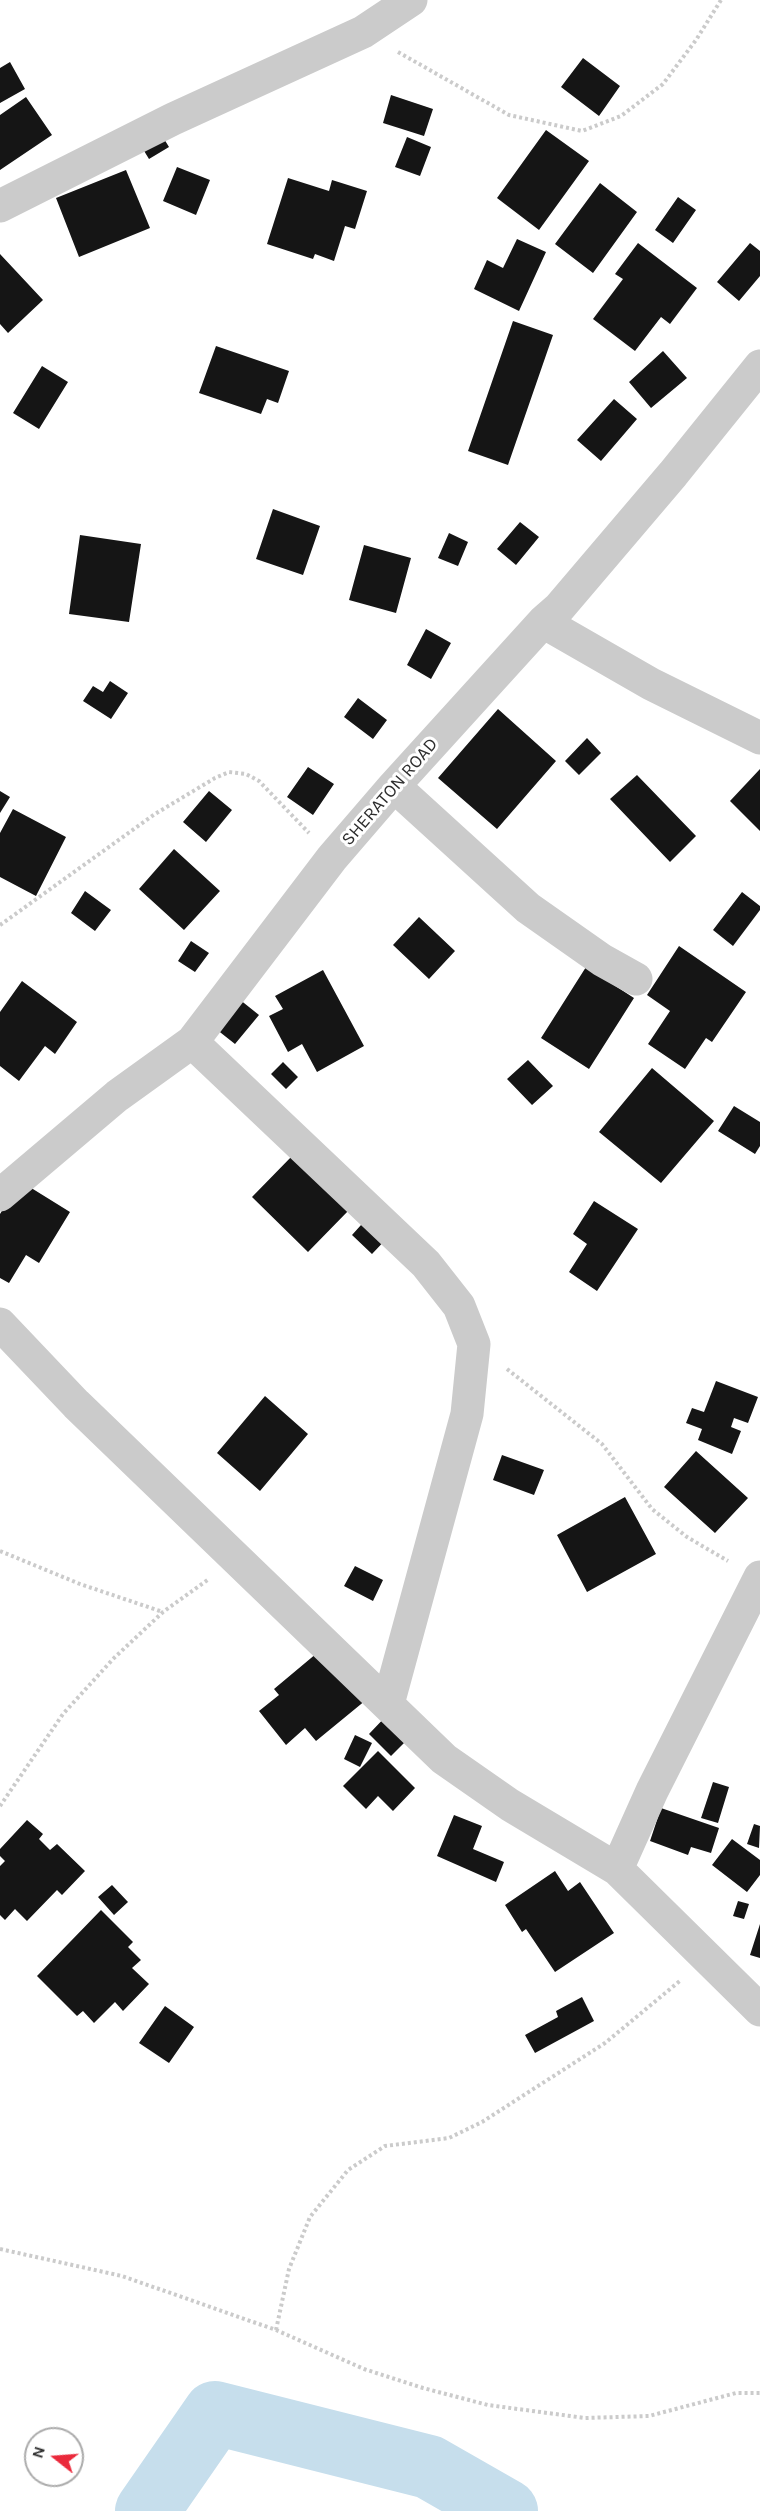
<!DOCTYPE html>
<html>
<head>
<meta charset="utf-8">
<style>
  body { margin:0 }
  #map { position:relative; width:760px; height:2511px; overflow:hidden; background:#fff; font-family:Karla,sans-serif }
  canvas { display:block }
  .north { position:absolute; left:24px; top:2427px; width:60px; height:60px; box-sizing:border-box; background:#fff; border:2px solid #ababab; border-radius:50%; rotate:287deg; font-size:16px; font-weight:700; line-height:24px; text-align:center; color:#2e2e2e }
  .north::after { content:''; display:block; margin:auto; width:21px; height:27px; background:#ea2a3c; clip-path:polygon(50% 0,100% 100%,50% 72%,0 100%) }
</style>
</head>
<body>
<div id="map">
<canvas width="760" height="2511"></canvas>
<div class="north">N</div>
</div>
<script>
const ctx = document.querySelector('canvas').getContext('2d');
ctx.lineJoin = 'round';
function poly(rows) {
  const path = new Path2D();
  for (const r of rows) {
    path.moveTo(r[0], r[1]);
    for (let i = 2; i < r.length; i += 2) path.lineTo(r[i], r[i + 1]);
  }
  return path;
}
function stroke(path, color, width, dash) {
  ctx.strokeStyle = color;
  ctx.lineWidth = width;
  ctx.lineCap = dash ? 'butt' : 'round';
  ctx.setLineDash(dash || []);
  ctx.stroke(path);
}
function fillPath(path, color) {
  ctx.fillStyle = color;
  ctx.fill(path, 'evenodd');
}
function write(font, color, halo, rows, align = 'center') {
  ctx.font = font + ' Karla,sans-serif';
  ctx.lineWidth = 6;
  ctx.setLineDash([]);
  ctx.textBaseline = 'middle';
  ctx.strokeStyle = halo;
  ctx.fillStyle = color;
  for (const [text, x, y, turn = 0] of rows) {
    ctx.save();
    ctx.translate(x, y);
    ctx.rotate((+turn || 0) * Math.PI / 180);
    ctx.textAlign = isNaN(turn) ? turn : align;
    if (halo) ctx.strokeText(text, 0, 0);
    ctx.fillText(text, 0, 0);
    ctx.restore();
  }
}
stroke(poly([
  [147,2511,215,2413,429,2467,506,2511]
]), '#c6deec', 64);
fillPath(poly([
  [583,58,620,86,599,116,561,87],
  [10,62,25,89,0,103,0,68],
  [391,95,433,109,424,136,383,123],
  [26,97,52,135,0,170,0,115],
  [158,129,169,147,149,159,138,141],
  [546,130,589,161,539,230,497,198],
  [407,137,431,147,420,176,395,167],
  [177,167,210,180,196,215,163,201],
  [126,170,150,228,79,257,56,198],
  [288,178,329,191,332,180,367,191,355,229,345,226,334,261,315,254,313,259,267,244],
  [600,183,637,212,593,273,555,244],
  [678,197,696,210,673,243,655,230],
  [517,239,546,252,519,311,474,289,487,260,503,268],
  [638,243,697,288,670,324,661,317,635,351,593,319,623,279,615,274],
  [750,243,760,251,760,276,739,301,717,282],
  [0,254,43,300,8,333,0,324],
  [513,321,553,335,508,465,468,451],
  [216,346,289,371,278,403,267,399,261,414,199,393],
  [663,351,687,378,651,408,629,382],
  [42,366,68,382,39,429,13,413],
  [614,399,637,419,601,461,577,440],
  [273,509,320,526,303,575,256,559],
  [520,522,539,537,516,565,497,549],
  [449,533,468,542,458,566,438,558],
  [80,535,141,544,129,622,69,614],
  [364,545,411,558,396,613,349,600],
  [426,629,451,643,431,679,407,665],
  [110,681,128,693,111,719,83,701,93,686,103,692],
  [358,698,387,720,373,739,344,717],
  [498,709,556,761,497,829,438,778],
  [587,738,601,753,579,775,565,761],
  [308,767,334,784,313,815,287,797],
  [760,769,760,831,730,801],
  [637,775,696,836,670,862,610,799],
  [0,791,10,797,0,813],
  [209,791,232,810,206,842,183,822],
  [13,809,66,837,36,896,0,877,0,833],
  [174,849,220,891,184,930,139,889],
  [85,891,111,910,95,931,71,913],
  [742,892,760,906,760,910,733,946,713,930],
  [419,917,455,951,429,979,393,945],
  [191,941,209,953,195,972,178,961],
  [679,946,746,992,712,1042,706,1038,685,1069,648,1044,670,1011,647,995],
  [586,967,634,998,589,1069,541,1038],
  [323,970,364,1046,317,1072,302,1044,288,1052,269,1016,283,1009,275,996],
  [22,981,77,1022,55,1054,45,1046,19,1081,0,1066,0,1012],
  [239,999,259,1015,235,1044,216,1029],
  [528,1060,553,1086,532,1105,507,1079],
  [283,1062,298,1077,286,1089,271,1074],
  [652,1068,714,1121,661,1183,599,1132],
  [734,1106,760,1122,760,1146,755,1154,718,1131],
  [293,1155,349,1210,308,1252,252,1197],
  [20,1181,70,1212,39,1263,26,1255,9,1283,0,1278,0,1214],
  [594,1201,638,1229,597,1291,569,1272,587,1244,573,1234],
  [370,1215,391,1234,372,1254,352,1235],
  [716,1381,758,1397,748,1423,734,1418,731,1427,741,1431,732,1454,698,1440,702,1429,686,1423,692,1408,704,1412],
  [265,1396,308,1434,260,1491,217,1453],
  [696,1451,748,1498,715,1533,664,1487],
  [502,1455,544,1470,534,1495,493,1480],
  [625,1497,656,1554,587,1592,557,1535],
  [355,1566,383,1580,373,1601,344,1586],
  [323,1648,366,1700,316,1741,305,1728,286,1745,259,1711,279,1695,274,1689],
  [389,1713,411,1736,391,1756,369,1734],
  [355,1735,372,1743,360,1767,344,1759],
  [378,1751,415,1788,393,1811,378,1796,366,1809,343,1786],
  [713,1782,729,1787,718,1823,701,1818],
  [661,1808,719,1828,711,1853,691,1847,688,1855,650,1841],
  [454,1815,482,1826,473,1849,504,1862,496,1882,437,1856],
  [27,1820,43,1834,39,1839,50,1850,57,1844,85,1871,62,1895,57,1890,27,1921,15,1909,5,1920,0,1915,0,1866,5,1861,0,1856,0,1849],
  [754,1824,760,1826,759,1848,747,1844],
  [732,1839,760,1860,760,1875,747,1892,712,1865],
  [555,1871,568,1891,580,1882,614,1933,555,1972,526,1929,522,1932,505,1905],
  [112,1885,128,1902,114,1915,98,1897],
  [738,1901,749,1904,744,1919,733,1916],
  [101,1910,133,1942,128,1947,141,1960,132,1968,149,1984,123,2011,115,2002,94,2023,83,2011,77,2016,37,1976],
  [760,1924,760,1958,750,1955],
  [582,1997,594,2021,535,2053,525,2035,558,2017,556,2011],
  [165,2006,194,2027,169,2063,139,2043]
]), '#151515');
stroke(poly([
  [398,52,509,115,582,131,621,116,663,84,696,40,721,0],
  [0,925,155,814,215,778,229,772,246,774,259,781,309,833],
  [507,1369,602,1444,652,1509,687,1537,728,1561],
  [0,1551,80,1584,163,1612],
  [0,1806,63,1714,113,1659,163,1612,209,1579],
  [0,2249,122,2276,276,2330,364,2369,423,2388,488,2405,585,2418,649,2416,736,2393,760,2393],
  [276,2330,289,2269,310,2217,348,2170,385,2146,449,2138,482,2122,605,2043,681,1980]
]), '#cbcbcb', 4, [3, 3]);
stroke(poly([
  [0,206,173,119,363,32,411,0],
  [543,622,651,684,760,738],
  [394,786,528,908,602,960,636,979],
  [192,1042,426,1264,459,1306,474,1344,467,1414,388,1704],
  [0,1195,117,1096,192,1042,332,858,394,786,543,622,559,608,673,474,760,366],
  [0,1324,76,1404,444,1759,510,1805,617,1869,760,2010],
  [617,1869,652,1791,760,1577]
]), '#cbcbcb', 33);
write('18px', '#2e2e2e', '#fff', [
  ["SHERATON ROAD",390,792,-49]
]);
</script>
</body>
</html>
